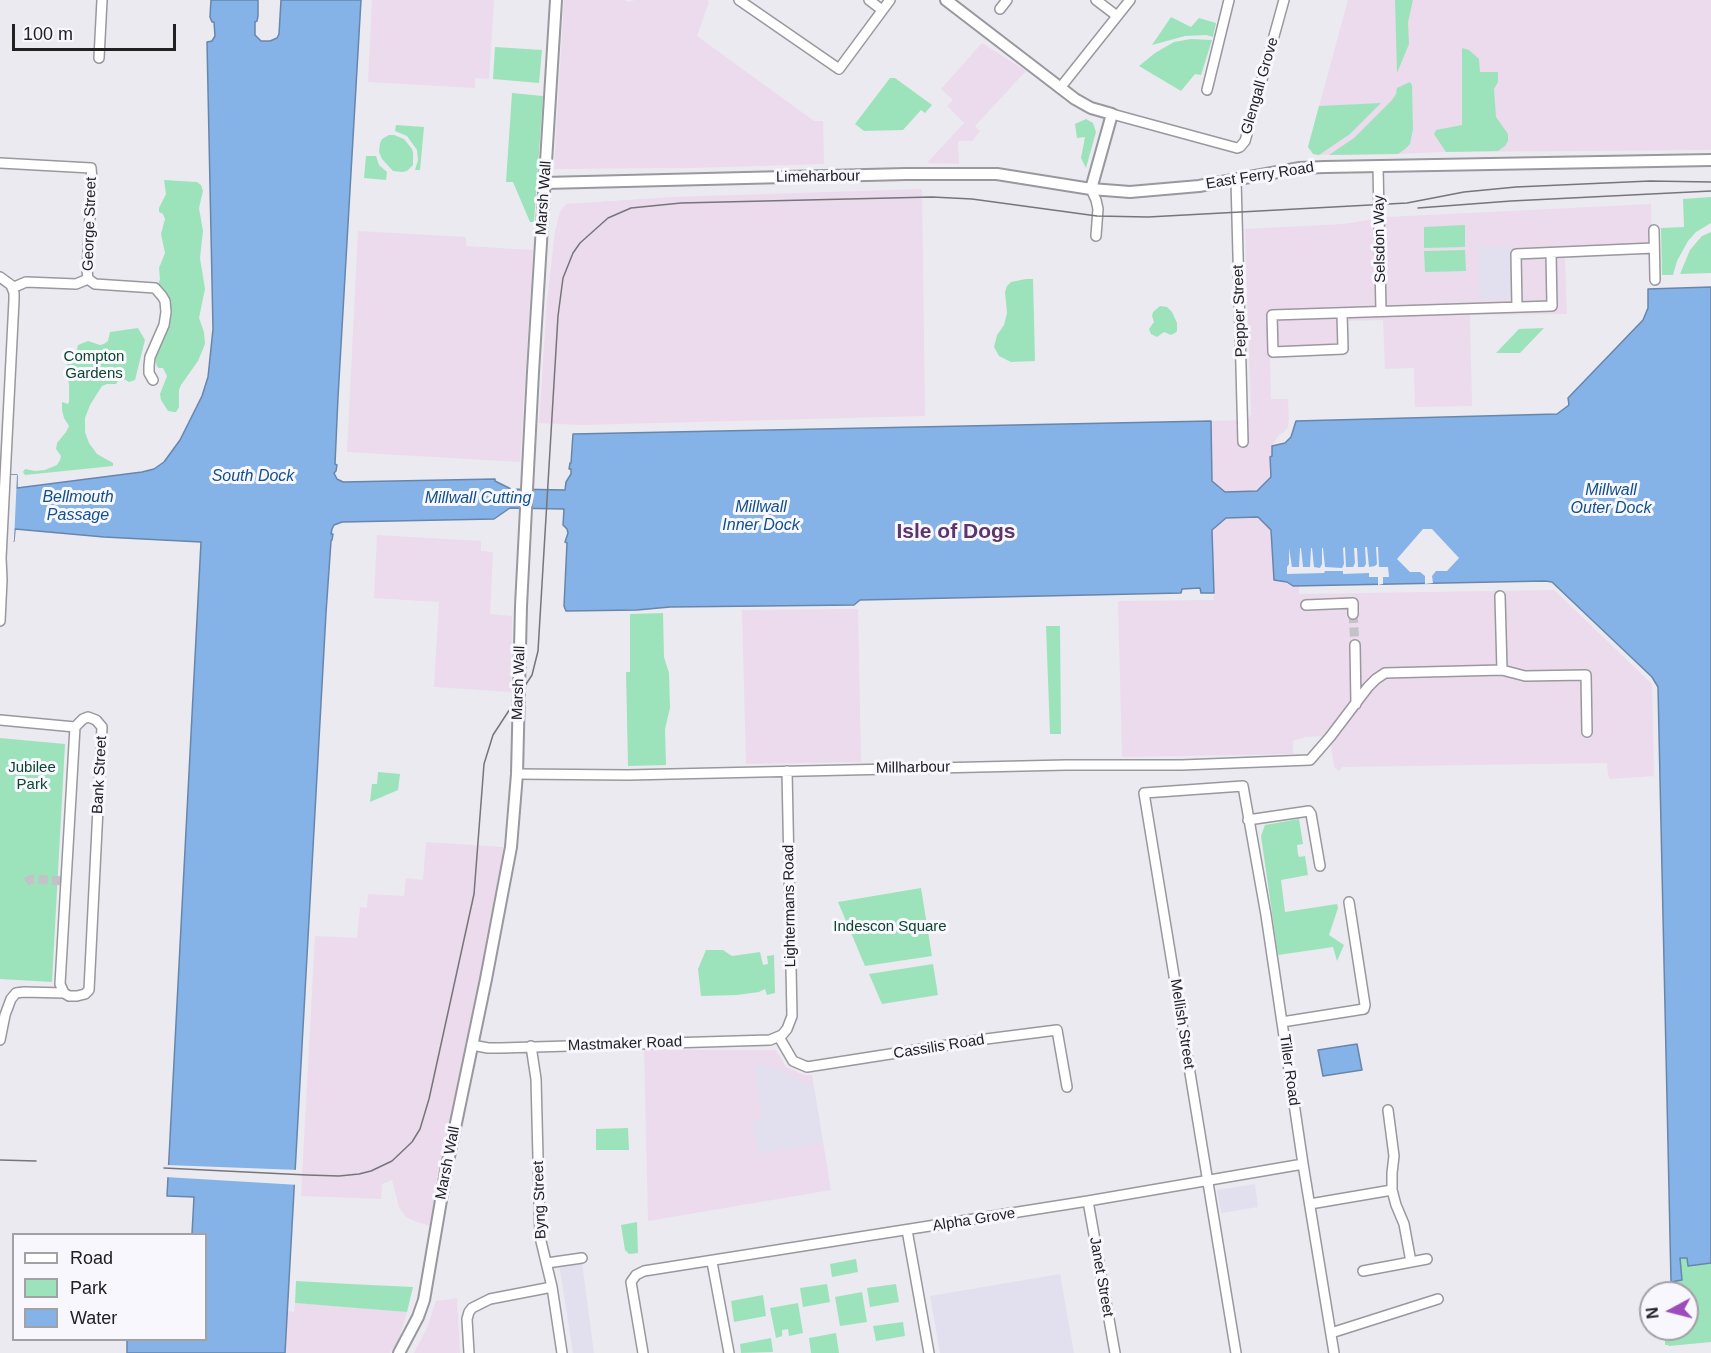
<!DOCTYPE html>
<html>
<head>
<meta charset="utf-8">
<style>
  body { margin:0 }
  #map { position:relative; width:1711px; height:1353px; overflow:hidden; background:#ebeaf0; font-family:Arial,sans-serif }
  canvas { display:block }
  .legend { position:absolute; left:12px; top:1233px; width:195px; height:108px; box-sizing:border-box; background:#f8f7fe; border:2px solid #a2a1a6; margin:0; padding:8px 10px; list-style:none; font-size:18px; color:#212023 }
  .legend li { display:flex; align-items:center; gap:12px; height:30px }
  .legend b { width:30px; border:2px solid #a2a1a6 }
  .north { position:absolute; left:1639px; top:1281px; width:60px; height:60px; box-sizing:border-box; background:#f8f7fe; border:2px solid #a2a1a6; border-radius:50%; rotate:263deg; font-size:16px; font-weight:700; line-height:24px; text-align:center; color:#212023 }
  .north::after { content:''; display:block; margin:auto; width:21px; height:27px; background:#9d4cbc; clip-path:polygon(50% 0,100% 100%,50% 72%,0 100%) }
  .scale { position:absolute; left:12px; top:24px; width:164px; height:27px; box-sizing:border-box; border:3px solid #212023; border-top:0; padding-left:8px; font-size:18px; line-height:21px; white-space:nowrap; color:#212023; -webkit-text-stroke:4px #f8f7fe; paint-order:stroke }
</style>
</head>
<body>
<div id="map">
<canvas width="1711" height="1353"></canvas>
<ul class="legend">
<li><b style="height:8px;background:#fff"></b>Road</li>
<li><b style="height:16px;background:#9ce3bb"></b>Park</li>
<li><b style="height:16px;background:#85b2e7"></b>Water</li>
</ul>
<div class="north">N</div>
<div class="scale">100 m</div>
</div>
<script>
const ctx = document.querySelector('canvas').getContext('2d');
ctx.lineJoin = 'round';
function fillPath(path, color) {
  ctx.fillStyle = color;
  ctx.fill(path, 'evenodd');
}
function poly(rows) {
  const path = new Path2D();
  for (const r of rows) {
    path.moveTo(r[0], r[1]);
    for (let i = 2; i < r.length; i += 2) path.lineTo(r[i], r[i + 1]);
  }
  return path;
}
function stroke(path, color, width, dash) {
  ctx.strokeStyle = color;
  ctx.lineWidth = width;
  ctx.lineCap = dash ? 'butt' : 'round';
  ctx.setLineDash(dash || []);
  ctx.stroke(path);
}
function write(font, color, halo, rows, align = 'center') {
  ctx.font = font + ' Arial,sans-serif';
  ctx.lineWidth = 6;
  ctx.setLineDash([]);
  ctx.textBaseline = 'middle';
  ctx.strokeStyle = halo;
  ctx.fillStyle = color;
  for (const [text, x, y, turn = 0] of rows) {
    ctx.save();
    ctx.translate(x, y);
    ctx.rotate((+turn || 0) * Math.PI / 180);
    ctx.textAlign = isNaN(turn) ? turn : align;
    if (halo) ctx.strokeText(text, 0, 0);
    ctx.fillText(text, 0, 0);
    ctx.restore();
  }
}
fillPath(poly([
  [372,0,494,0,489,79,475,78,475,88,368,82],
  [564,0,625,0,627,2,635,0,707,0,709,2,697,36,814,121,823,121,824,164,692,168,554,169],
  [1348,0,1711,0,1711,150,1446,152,1398,154,1319,155,1313,154,1308,147],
  [982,43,1026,71,975,126,980,131,972,141,958,141,959,164,927,163,964,123,947,106,953,100,941,89],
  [922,189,925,416,581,425,539,423,547,302,555,231,560,212,566,204,672,197],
  [1651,204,1652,254,1565,258,1567,314,1470,315,1472,406,1415,407,1414,368,1385,369,1383,320,1346,321,1346,355,1270,358,1271,399,1288,399,1289,419,1288,427,1284,432,1278,436,1272,446,1271,477,1257,491,1225,492,1212,480,1211,421,1247,420,1251,414,1245,229,1343,224,1387,217],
  [358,231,466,237,466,246,533,250,520,462,347,452],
  [1242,517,1258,517,1271,530,1274,580,1280,580,1293,586,1299,586,1299,594,1554,590,1652,684,1654,776,1610,779,1608,775,1607,763,1343,767,1339,771,1334,767,1331,746,1334,740,1325,734,1323,736,1305,737,1293,741,1293,754,1122,757,1118,601,1214,600,1212,530,1226,518],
  [377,535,481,541,481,551,493,552,490,614,512,616,511,692,434,687,439,602,374,598],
  [858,609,861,762,746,764,742,610],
  [426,842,503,847,501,870,469,1041,437,1177,431,1226,417,1222,406,1217,399,1207,392,1180,382,1184,381,1199,301,1196,315,936,357,938,360,907,367,908,368,894,404,896,406,878,423,880],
  [644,1050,776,1050,786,1067,804,1075,812,1075,831,1190,648,1221],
  [457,1298,460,1353,414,1353,427,1328,436,1301],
  [295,1303,349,1307,407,1312,399,1339,390,1353,285,1353,288,1311,294,1312]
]), '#ecdbec');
fillPath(poly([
  [1510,246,1511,299,1479,299,1478,247],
  [754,1065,770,1066,814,1087,823,1143,758,1154,752,1121,761,1121],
  [1255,1184,1258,1207,1221,1213,1217,1190],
  [582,1262,594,1353,573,1353,559,1264],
  [1060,1274,1074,1353,940,1353,930,1296]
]), '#e2e0ee');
fillPath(poly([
  [1395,0,1413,0,1408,22,1409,44,1397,73],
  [1171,17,1191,27,1199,18,1216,23,1213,37,1206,35,1185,36,1152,45],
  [1191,39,1212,40,1201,75,1195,74,1181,91,1139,66,1155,53,1174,42],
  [495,47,542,50,539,83,493,79],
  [1462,48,1469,50,1479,59,1480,72,1498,72,1498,82,1494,89,1496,117,1508,134,1508,141,1505,146,1498,151,1446,152,1434,134,1436,130,1462,125],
  [890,78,895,78,932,105,925,113,921,110,903,130,864,131,855,124],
  [1410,82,1412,85,1413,129,1410,144,1405,149,1398,154,1329,155,1354,138,1392,100,1396,94,1397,88],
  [512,93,543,96,534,222,530,222,513,182,506,182],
  [1381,103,1350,134,1319,155,1313,154,1311,151,1308,147,1319,106],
  [1086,119,1093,123,1096,132,1086,168,1081,158,1085,137,1077,138,1075,124],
  [396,125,424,127,420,170,415,170,418,160,417,150,407,136,395,131],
  [389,135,394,135,404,139,412,149,413,153,413,165,407,171,402,172,393,171,382,159,379,152,380,143,382,139],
  [366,156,376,156,379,165,387,172,386,180,364,178],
  [164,180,197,182,201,185,203,191,199,208,203,231,200,258,205,289,199,318,204,332,205,344,198,361,181,385,179,390,179,407,176,412,174,412,168,411,161,400,160,394,167,376,163,368,159,368,157,367,155,358,168,298,163,289,158,285,160,279,159,268,165,253,161,234,165,219,163,214,159,212,159,208,166,194],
  [1711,197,1711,223,1696,232,1688,241,1677,261,1673,275,1662,275,1661,228,1684,227,1683,199],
  [1465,225,1465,247,1424,248,1424,227],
  [1711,232,1711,273,1680,274,1690,250,1702,236],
  [1465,250,1466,271,1425,272,1424,251],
  [1026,279,1033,279,1035,361,1011,362,999,356,994,347,997,335,1004,325,1007,313,1005,292,1007,286,1011,282],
  [1160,306,1167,307,1172,312,1177,323,1177,331,1175,333,1171,335,1164,332,1157,337,1151,334,1149,329,1154,322,1152,316,1153,312],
  [138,328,145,340,135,380,129,382,122,378,119,379,116,384,107,384,102,386,90,405,85,418,85,432,89,443,97,454,113,463,113,466,25,475,23,472,25,469,35,471,45,470,57,465,60,460,61,456,56,449,57,443,66,432,69,426,64,418,62,410,62,402,68,404,69,402,69,385,67,363,75,357,78,345,88,341,100,345,104,344,108,341,110,332],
  [1544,328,1520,353,1496,353,1519,329],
  [663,613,664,657,669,673,670,708,665,729,666,765,628,766,626,672,630,672,630,614],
  [1046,626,1060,626,1061,734,1050,734],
  [0,738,65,744,52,982,0,979],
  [378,772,400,774,398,790,370,802,372,784,377,784],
  [1299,819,1303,844,1297,845,1298,854,1299,857,1305,856,1308,875,1281,880,1285,912,1337,904,1338,908,1329,935,1344,945,1337,961,1333,947,1278,955,1261,836,1265,825],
  [921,888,932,956,865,966,838,902],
  [706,950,723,950,732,956,760,952,763,965,768,964,767,956,774,955,775,993,767,995,765,989,759,992,737,995,701,996,698,969],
  [933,964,938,995,882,1004,869,974],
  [628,1128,629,1150,596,1150,596,1129],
  [637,1222,638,1253,629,1254,625,1250,621,1225],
  [1680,1258,1687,1258,1688,1266,1711,1263,1711,1342,1669,1346,1668,1345,1665,1345,1665,1329,1687,1329,1687,1293,1671,1293,1671,1282,1682,1280],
  [856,1259,858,1272,832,1277,830,1264],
  [296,1281,350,1284,413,1287,407,1312,295,1303],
  [827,1284,830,1302,803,1307,800,1288],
  [896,1284,899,1302,870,1307,867,1288],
  [862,1292,867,1322,840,1326,835,1297],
  [763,1295,766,1316,734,1322,731,1301],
  [798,1303,803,1333,789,1336,788,1329,782,1330,782,1336,776,1338,770,1308],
  [903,1322,905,1336,876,1341,873,1326],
  [836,1333,839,1353,811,1353,809,1338],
  [771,1338,773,1352,741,1353,740,1344]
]), '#9ce3bb');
const water = poly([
  [211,0,258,0,258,16,257,21,255,22,255,35,261,41,270,41,277,38,279,34,281,0,361,0,338,397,335,464,337,465,336,471,334,473,337,479,343,482,495,479,495,481,511,489,565,490,566,482,571,474,571,469,569,469,570,463,571,463,573,434,1211,421,1212,481,1225,492,1257,491,1271,477,1270,457,1272,456,1272,446,1285,443,1291,437,1296,421,1557,414,1569,405,1568,398,1643,320,1648,308,1648,289,1711,287,1711,1263,1688,1266,1687,1258,1680,1258,1682,1280,1671,1282,1658,687,1652,677,1552,582,1545,581,1293,586,1287,582,1274,580,1271,530,1258,517,1226,518,1212,530,1214,593,1201,593,1200,588,1182,589,1181,593,860,600,854,605,670,607,637,610,566,611,564,606,567,543,565,542,568,533,567,529,563,525,564,509,510,508,494,519,342,522,334,525,332,529,331,534,333,534,332,540,331,541,326,613,285,1353,127,1353,127,1340,206,1340,206,1234,192,1234,194,1197,167,1196,201,542,104,537,15,529,14,541,0,474,17,475,17,488,142,472,154,469,164,462,180,440,202,396,208,377,213,329,207,42,212,41,215,36,214,22,212,22,210,17,211,0],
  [1357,1044,1362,1070,1323,1076,1318,1050,1357,1044]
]);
fillPath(water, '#85b2e7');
stroke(water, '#6786ac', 1.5);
fillPath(poly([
  [0,474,17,475,14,541,0,540],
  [1423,529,1432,529,1459,558,1447,571,1436,571,1432,576,1433,583,1425,584,1425,576,1420,572,1410,572,1397,559],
  [1345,547,1346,567,1353,567,1355,563,1354,548,1357,548,1358,567,1364,567,1366,564,1365,547,1367,547,1369,567,1375,566,1377,564,1376,547,1378,547,1379,567,1388,567,1389,577,1383,577,1383,584,1378,585,1378,577,1369,577,1369,573,1343,574,1343,571,1325,571,1324,573,1287,574,1287,567,1289,564,1289,548,1292,567,1299,567,1300,548,1301,548,1303,567,1310,567,1311,548,1312,548,1314,567,1320,568,1322,564,1322,548,1323,548,1325,567,1342,568,1344,564,1343,548],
  [166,1165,299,1170,299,1185,165,1177]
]), '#ebeaf0');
stroke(poly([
  [1353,614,1355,645],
  [26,882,31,879,66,881]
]), '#c3c2c7', 9, [9, 4.5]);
const minor = poly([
  [739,0,839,69,890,0],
  [869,0,882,10],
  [1096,0,1117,16],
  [1000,9,1007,0],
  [99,58,102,0],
  [1060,88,1130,0],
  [1207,90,1229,0],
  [1112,114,1237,148,1240,147,1245,141,1284,0],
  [0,163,91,168,92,179,87,270,88,279],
  [1378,167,1381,311],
  [1236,180,1243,442],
  [1091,189,1096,200,1098,209,1096,236],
  [1654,230,1655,280],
  [0,277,11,285,14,293,14,300,1,558,2,580,0,621],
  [88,279,95,284,155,288,162,296,165,301,166,312,164,325,150,357,149,366,149,373,153,380],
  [12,288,26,282,76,284,88,279],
  [1517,307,1516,254,1654,248],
  [1342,313,1343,349,1273,352,1272,315,1552,306,1551,253],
  [1500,596,1502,670],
  [1306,605,1353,603,1353,614],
  [1355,645,1356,704],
  [0,720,75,727],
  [517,774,628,775,1066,765,1182,765,1310,760,1330,737,1368,687,1376,679,1385,673,1502,670,1525,676,1586,675,1587,732],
  [1248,820,1309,811,1311,814,1320,866],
  [1282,1022,1364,1009,1365,1005,1349,902],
  [779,1037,793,1061,807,1067,986,1039,1057,1030,1067,1087],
  [0,1040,5,1015,11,999,16,993,24,992,64,993,69,996,77,996,85,994,89,990,102,727,96,720,88,717,83,719,75,727,60,984,64,993],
  [472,1045,488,1048,501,1048,770,1040,782,1035,787,1029,792,1016,787,771],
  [531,1046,536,1079,540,1237,552,1287,562,1353],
  [1388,1110,1394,1156,1392,1173,1392,1190,1396,1205,1404,1224,1411,1262],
  [1088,1201,1115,1353],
  [1310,1204,1392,1190],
  [907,1230,929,1353],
  [712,1262,729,1353],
  [547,1263,582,1258],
  [1363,1271,1427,1259],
  [1331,1333,1438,1299],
  [469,1353,467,1319,469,1312,472,1308,490,1299,552,1287],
  [643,1353,631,1282,636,1275,644,1271,1088,1201,1303,1164],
  [1236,1353,1144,793,1243,786,1266,915,1303,1164,1334,1353]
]);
const tertiary = poly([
  [946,0,1075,99,1091,108,1112,114,1091,189],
  [545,183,906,174,997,174,1091,189,1130,192,1199,186,1300,168,1325,167,1711,160],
  [399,1353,418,1317,424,1300,446,1171,486,979,511,847,517,774,521,606,533,372,556,0]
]);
stroke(minor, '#98989e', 12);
stroke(tertiary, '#98989e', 14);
stroke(minor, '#fff', 9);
stroke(tertiary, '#fff', 10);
stroke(poly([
  [1418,208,1511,201,1711,191],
  [0,1160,36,1161],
  [164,1168,307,1175,339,1176,359,1174,371,1171,392,1161,412,1142,420,1129,429,1099,474,894,484,764,493,735,532,675,538,651,558,316,563,278,573,253,580,243,608,218,631,208,681,203,932,197,972,199,1097,216,1148,217,1407,203,1464,192,1516,187,1650,181,1711,182]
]), '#76757a', 1.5);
write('15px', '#212023', '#f8f7fe', [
  ["Glengall Grove",1260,86,-74],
  ["East Ferry Road",1260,176,-9],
  ["Limeharbour",818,177,-1],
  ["Marsh Wall",544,198,-86],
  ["George Street",90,224,-88],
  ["Selsdon Way",1380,239,-91],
  ["Pepper Street",1240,311,-92],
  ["Marsh Wall",519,683,-88],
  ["Millharbour",913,768,-1],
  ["Bank Street",100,775,-87],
  ["Lightermans Road",790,906,-91],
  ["Mellish Street",1182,1024,81],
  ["Mastmaker Road",625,1044,-2],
  ["Cassilis Road",939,1047,-9],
  ["Tiller Road",1289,1070,82],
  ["Marsh Wall",448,1163,-79],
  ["Byng Street",540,1200,-92],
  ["Alpha Grove",974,1220,-9],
  ["Janet Street",1101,1277,80]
]);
write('15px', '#0c452c', '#f8f7fe', [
  ["Compton",94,357],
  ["Gardens",94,374],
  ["Jubilee",32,768],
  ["Park",32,785],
  ["Indescon Square",890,927]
]);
write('italic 16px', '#10508f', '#f8f7fe', [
  ["South Dock",253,477],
  ["Millwall",1611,491],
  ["Outer Dock",1611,509],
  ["Bellmouth",78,498],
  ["Passage",78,516],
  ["Millwall Cutting",478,499],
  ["Millwall",761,508],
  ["Inner Dock",761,526]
]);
write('bold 21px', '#5c356c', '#f8f7fe', [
  ["Isle of Dogs",956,532]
]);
</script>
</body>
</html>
